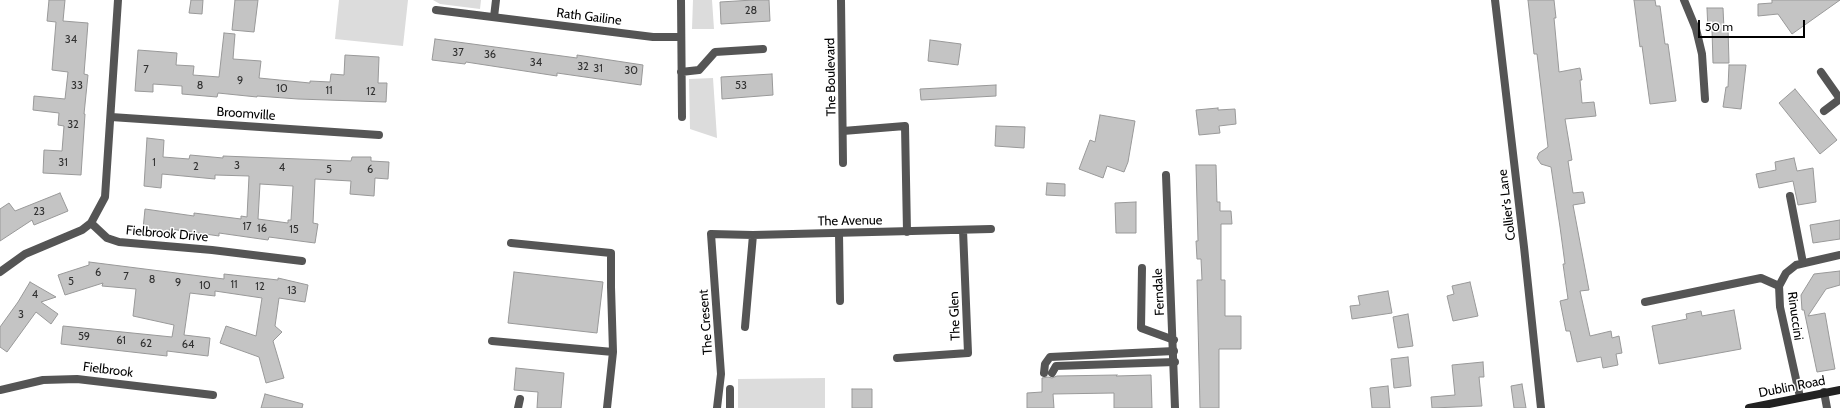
<!DOCTYPE html>
<html>
<head>
<meta charset="utf-8">
<style>
  body { margin:0 }
  #map { position:relative; width:1840px; height:408px; overflow:hidden; background:#fff; font-family:Cabin,sans-serif }
  canvas { display:block }
  .scale { position:absolute; left:1698px; top:20px; width:107px; height:18px; box-sizing:border-box; border:2px solid #000; border-top:0; padding-left:5px; font-size:12px; line-height:14px; white-space:nowrap; color:#000; -webkit-text-stroke:3px #fff; paint-order:stroke }
</style>
</head>
<body>
<div id="map">
<canvas width="1840" height="408"></canvas>
<div class="scale">50 m</div>
</div>
<script>
const ctx = document.querySelector('canvas').getContext('2d');
ctx.lineJoin = 'round';
function fillPath(path, color) {
  ctx.fillStyle = color;
  ctx.fill(path, 'evenodd');
}
function poly(rows) {
  const path = new Path2D();
  for (const r of rows) {
    path.moveTo(r[0], r[1]);
    for (let i = 2; i < r.length; i += 2) path.lineTo(r[i], r[i + 1]);
  }
  return path;
}
function stroke(path, color, width, dash) {
  ctx.strokeStyle = color;
  ctx.lineWidth = width;
  ctx.lineCap = dash ? 'butt' : 'round';
  ctx.setLineDash(dash || []);
  ctx.stroke(path);
}
function write(font, color, halo, rows, align = 'center') {
  ctx.font = font + ' Cabin,sans-serif';
  ctx.lineWidth = 3;
  ctx.setLineDash([]);
  ctx.textBaseline = 'middle';
  ctx.strokeStyle = halo;
  ctx.fillStyle = color;
  for (const [text, x, y, turn = 0] of rows) {
    ctx.save();
    ctx.translate(x, y);
    ctx.rotate((+turn || 0) * Math.PI / 180);
    ctx.textAlign = isNaN(turn) ? turn : align;
    if (halo) ctx.strokeText(text, 0, 0);
    ctx.fillText(text, 0, 0);
    ctx.restore();
  }
}
fillPath(poly([
  [339,0,408,0,403,46,335,39],
  [433,0,481,0,480,9,440,4],
  [693,0,712,0,714,29,692,29],
  [713,78,717,138,690,129,689,79],
  [825,378,825,408,738,408,738,379]
]), '#dcdcdc');
const building = poly([
  [49,0,65,0,63,21,88,23,84,74,88,75,84,114,85,114,81,175,43,173,44,150,62,151,64,126,58,125,59,113,33,110,34,96,65,99,68,72,52,70,56,22,47,21,49,0],
  [191,0,203,0,202,14,189,13,191,0],
  [235,0,258,0,254,32,232,30,235,0],
  [753,0,769,0,770,21,721,24,720,2,753,0],
  [1528,0,1554,0,1556,18,1554,18,1559,72,1580,68,1582,80,1580,80,1582,103,1594,102,1596,116,1565,119,1572,160,1568,161,1573,193,1583,192,1585,203,1573,205,1589,290,1580,291,1590,336,1611,331,1612,338,1619,336,1622,353,1616,354,1618,365,1603,368,1601,357,1577,362,1570,331,1566,331,1560,301,1568,299,1563,264,1565,264,1560,227,1551,167,1541,164,1537,158,1539,153,1548,147,1537,54,1534,54,1528,0],
  [1634,0,1655,0,1656,6,1660,6,1665,44,1668,44,1676,101,1650,104,1642,46,1640,47,1634,0],
  [1772,0,1840,0,1792,34,1778,14,1758,16,1758,4,1772,3,1772,0],
  [1707,8,1723,8,1724,29,1728,28,1729,63,1713,63,1712,30,1708,31,1707,8],
  [224,33,235,34,233,59,261,61,259,78,310,83,310,81,330,82,331,74,344,75,345,55,379,57,378,83,387,83,386,102,298,99,257,96,257,97,218,93,217,97,182,94,182,86,153,84,153,92,135,91,138,50,177,53,176,65,194,66,193,75,219,77,224,33],
  [435,39,577,58,577,55,643,65,641,85,557,73,557,76,466,62,465,64,432,60,435,39],
  [930,40,961,44,958,65,928,61,930,40],
  [1729,65,1746,65,1741,109,1723,107,1726,87,1728,87,1729,65],
  [772,74,773,95,722,99,721,77,772,74],
  [996,85,996,96,921,100,920,89,996,85],
  [1795,89,1837,140,1820,154,1779,103,1795,89],
  [1218,108,1218,110,1235,109,1236,124,1219,126,1220,133,1199,135,1196,110,1218,108],
  [1100,115,1135,121,1128,162,1124,172,1107,166,1103,178,1079,169,1090,140,1095,142,1100,115],
  [996,126,1025,127,1024,148,995,146,996,126],
  [147,138,164,140,163,157,189,159,190,155,223,158,223,156,351,161,352,157,371,157,371,161,389,162,388,179,375,178,374,196,350,194,351,181,315,179,313,223,318,224,315,243,269,237,268,240,219,233,219,236,170,229,170,233,143,229,145,209,194,216,194,213,241,219,241,216,247,217,249,176,215,175,215,179,162,174,161,188,144,186,147,138],
  [260,184,293,186,291,220,288,220,288,223,258,219,260,184],
  [1794,158,1797,171,1813,168,1816,202,1798,205,1793,181,1759,188,1756,174,1776,170,1775,162,1794,158],
  [1196,165,1216,165,1217,202,1220,202,1220,211,1231,211,1232,224,1221,224,1221,280,1225,280,1225,316,1241,316,1241,349,1219,349,1219,408,1200,408,1197,280,1202,280,1201,259,1197,259,1196,241,1198,241,1196,165],
  [1047,183,1065,184,1065,196,1046,195,1047,183],
  [60,193,68,211,34,225,32,220,0,241,0,209,9,203,15,211,60,193],
  [1136,202,1136,233,1116,233,1115,203,1136,202],
  [1840,220,1840,239,1813,243,1810,225,1840,220],
  [89,262,224,279,224,274,278,280,278,278,308,285,305,302,279,298,275,326,282,332,273,341,284,378,266,383,259,357,220,343,226,326,256,336,262,298,215,291,215,296,190,293,184,335,210,338,208,356,167,351,167,356,61,344,63,326,172,337,174,325,133,316,136,289,102,286,103,283,65,295,58,275,89,265,89,262],
  [1840,271,1840,285,1826,289,1808,316,1825,313,1829,336,1835,369,1817,372,1804,310,1802,310,1801,295,1814,274,1840,271],
  [514,272,603,282,597,333,508,323,514,272],
  [30,282,56,297,41,302,58,314,51,324,36,312,7,352,0,347,0,327,18,302,30,282],
  [1470,282,1478,316,1453,321,1447,296,1454,294,1452,286,1470,282],
  [1388,291,1392,313,1352,319,1350,306,1360,305,1358,296,1388,291],
  [1734,310,1741,349,1659,364,1652,326,1687,319,1686,314,1701,311,1702,316,1734,310],
  [1408,314,1413,346,1398,348,1393,317,1408,314],
  [1408,357,1411,386,1394,388,1391,359,1408,357],
  [1483,362,1484,377,1479,377,1482,406,1432,408,1431,397,1455,395,1452,365,1483,362],
  [516,368,564,373,561,408,537,408,538,392,514,390,516,368],
  [1117,375,1116,376,1151,375,1152,408,1114,408,1114,393,1053,394,1054,408,1027,408,1027,393,1042,392,1042,378,1048,377,1052,378,1057,376,1117,375],
  [1522,384,1526,408,1514,408,1511,386,1522,384],
  [1388,386,1390,408,1372,408,1370,388,1388,386],
  [852,389,872,389,872,408,852,408,852,389],
  [265,394,303,404,302,408,261,408,265,394]
]);
fillPath(building, '#c4c4c4');
stroke(building, '#999', 1);
stroke(poly([
  [511,243,611,253,611,287,613,352,607,408],
  [1142,268,1141,328,1174,340],
  [1645,302,1761,278,1779,286],
  [492,341,613,352],
  [1044,373,1045,364,1050,357,1174,351],
  [1052,373,1056,366,1175,362],
  [1824,392,1827,408],
  [518,408,520,399]
]), '#555', 8);
stroke(poly([
  [681,0,682,117],
  [841,0,843,163],
  [1684,0,1696,29,1702,54,1705,99],
  [436,10,653,37,681,37],
  [494,17,496,0],
  [681,72,699,70,715,52,763,49],
  [1821,72,1840,99],
  [1824,111,1840,99],
  [111,117,379,135],
  [843,131,905,126,907,232],
  [1166,175,1175,408],
  [1790,196,1803,263],
  [91,223,107,238,119,242,212,250,302,261],
  [839,233,840,301],
  [0,272,25,254,82,230,91,223,105,197,118,0],
  [745,327,753,235],
  [897,358,968,353,963,230],
  [0,390,43,380,77,379,213,395],
  [1800,397,1780,307,1779,286,1786,273,1796,265,1840,255],
  [717,408,721,374,711,234,753,235,991,229],
  [730,408,730,389]
]), '#555', 8);
stroke(poly([
  [1495,0,1524,247,1541,408]
]), '#555', 8);
stroke(poly([
  [1749,408,1840,390]
]), '#222', 8);
write('11px', '#313131', null, [
  ["28",751,11],
  ["34",71,40],
  ["37",458,53],
  ["36",490,55],
  ["34",536,63],
  ["32",583,67],
  ["31",598,69],
  ["7",146,70],
  ["30",631,71],
  ["9",240,81],
  ["33",77,86],
  ["8",200,86],
  ["53",741,86],
  ["10",282,89],
  ["11",329,91],
  ["12",371,92],
  ["32",73,125],
  ["31",63,163],
  ["1",154,163],
  ["3",237,166],
  ["2",196,167],
  ["4",282,168],
  ["5",329,170],
  ["6",370,170],
  ["23",39,212],
  ["17",247,227],
  ["16",262,229],
  ["15",294,230],
  ["6",98,273],
  ["7",126,277],
  ["8",152,280],
  ["5",71,282],
  ["9",178,283],
  ["11",234,285],
  ["10",205,286],
  ["12",260,287],
  ["13",292,291],
  ["4",35,295],
  ["3",21,315],
  ["59",84,337],
  ["61",121,341],
  ["62",146,344],
  ["64",188,345]
]);
write('13px', '#000', '#fff', [
  ["Rath Gailine",589,17,7],
  ["The Boulevard",831,77,-91],
  ["Broomville",246,114,4],
  ["Collier's Lane",1507,205,-97],
  ["The Avenue",850,221,-1],
  ["Fielbrook Drive",167,234,5],
  ["Ferndale",1159,292,-93],
  ["The Glen",955,316,-92],
  ["Rinuccini",1795,316,82],
  ["The Cresent",706,322,-94],
  ["Fielbrook",108,370,7],
  ["Dublin Road",1792,387,-11]
]);
</script>
</body>
</html>
